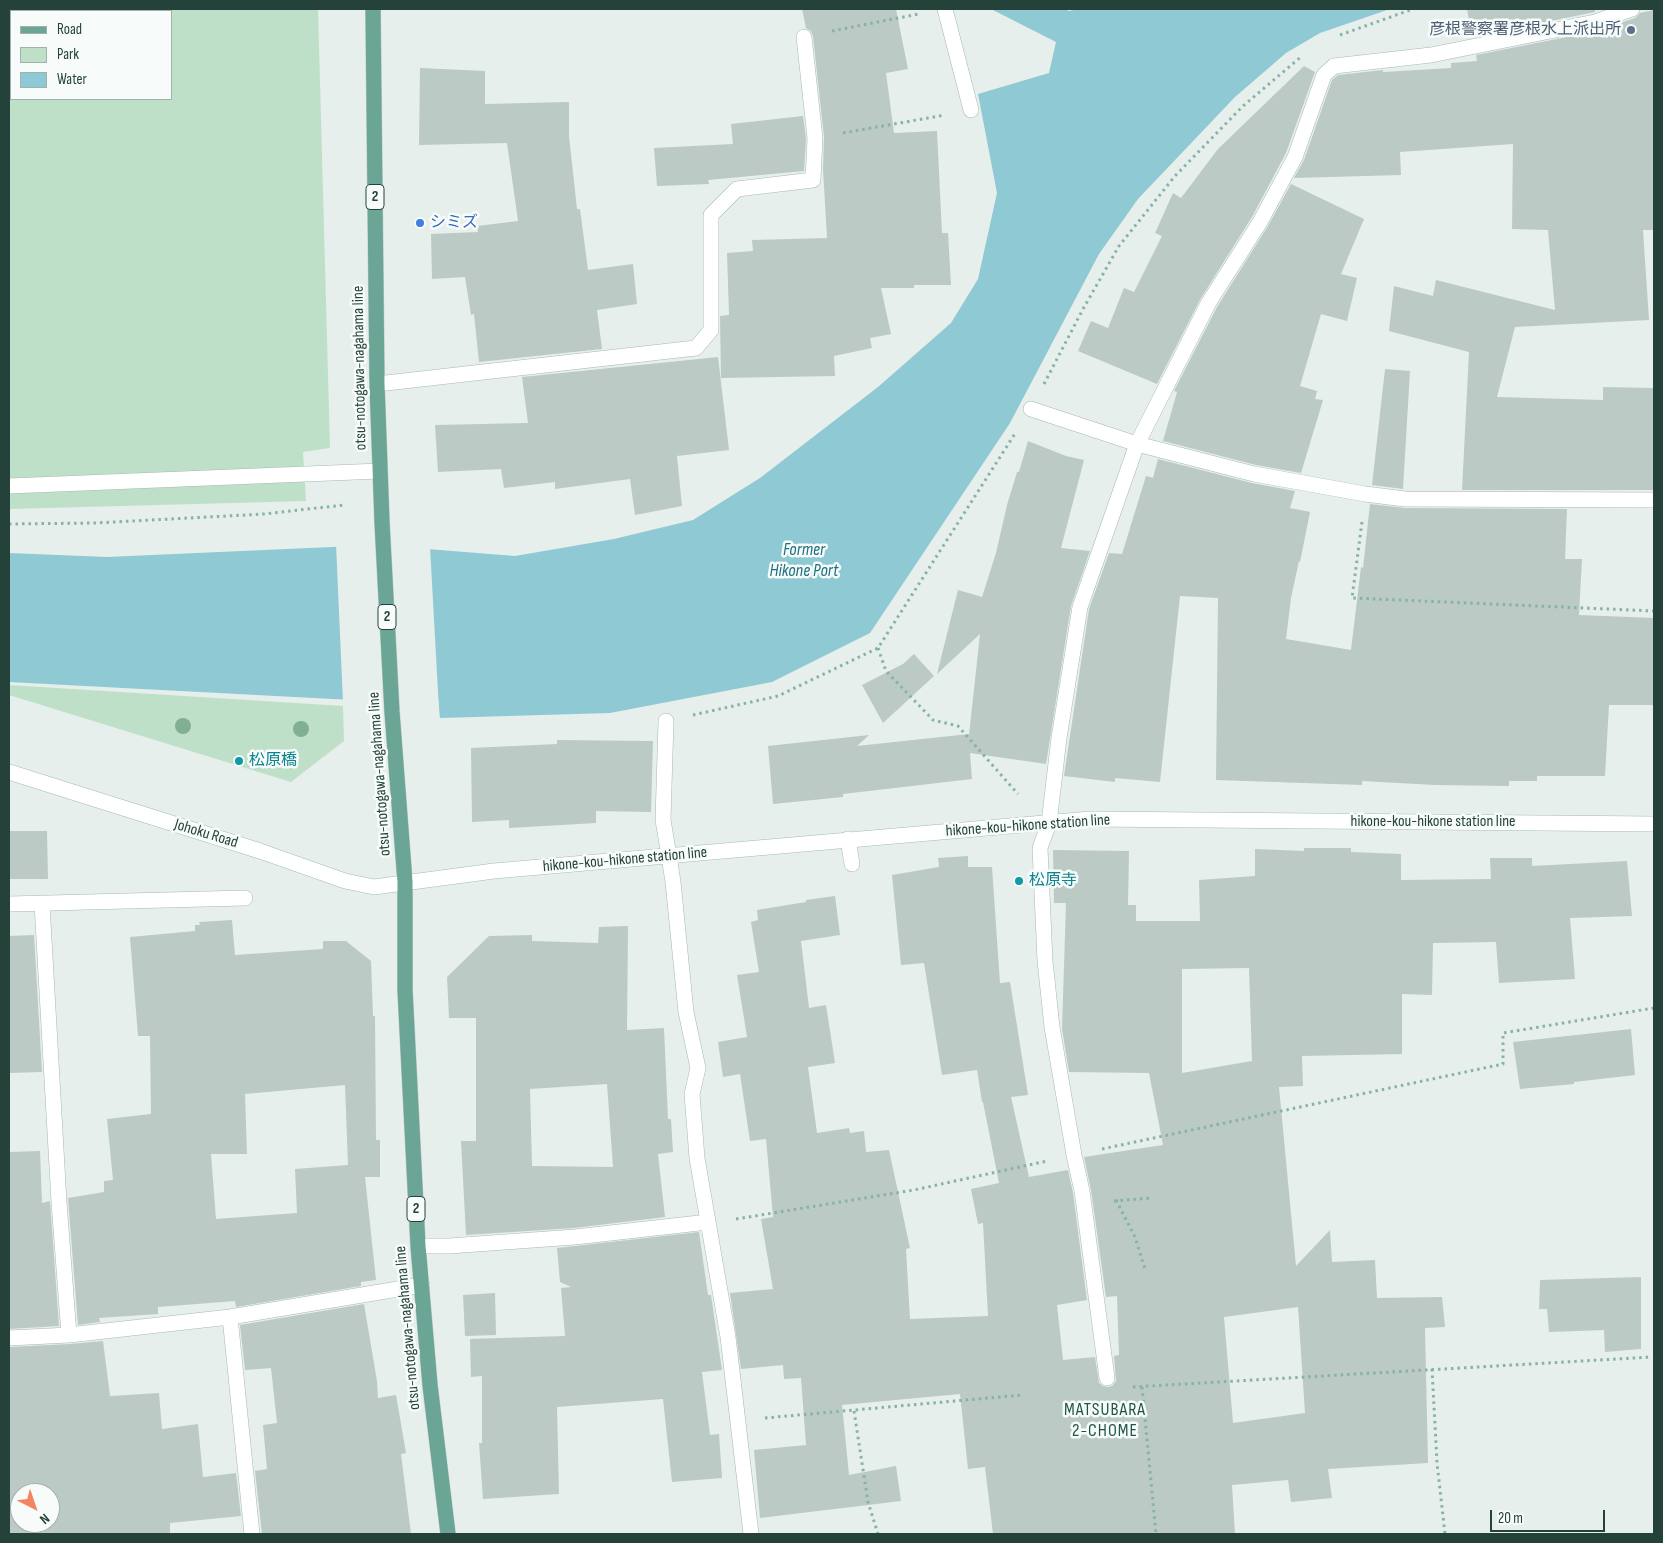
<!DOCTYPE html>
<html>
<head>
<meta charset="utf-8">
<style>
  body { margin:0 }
  #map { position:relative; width:1663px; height:1543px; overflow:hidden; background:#e6efeb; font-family:"Sofia Sans Condensed",sans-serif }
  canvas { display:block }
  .frame { position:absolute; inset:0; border:10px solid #24423a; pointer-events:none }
  .legend { position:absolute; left:10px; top:10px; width:162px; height:90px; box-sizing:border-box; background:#f7fbf9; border:1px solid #a3b1ad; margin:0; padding:6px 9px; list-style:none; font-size:15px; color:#24423a }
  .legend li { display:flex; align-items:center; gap:10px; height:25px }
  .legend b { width:25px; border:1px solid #a3b1ad }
  .north { position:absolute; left:10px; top:1483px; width:50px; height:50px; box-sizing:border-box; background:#f7fbf9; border:1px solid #a3b1ad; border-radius:50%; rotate:139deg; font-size:14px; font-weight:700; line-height:20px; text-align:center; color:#24423a }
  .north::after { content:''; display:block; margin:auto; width:18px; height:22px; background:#f4845f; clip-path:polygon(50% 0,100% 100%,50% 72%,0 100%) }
  .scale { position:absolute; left:1490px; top:1510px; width:115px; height:22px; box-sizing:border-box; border:2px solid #24423a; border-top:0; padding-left:6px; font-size:15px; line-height:18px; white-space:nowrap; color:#24423a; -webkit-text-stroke:4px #f7fbf9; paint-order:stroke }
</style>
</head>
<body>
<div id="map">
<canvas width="1663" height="1543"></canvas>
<div class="frame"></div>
<ul class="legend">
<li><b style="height:6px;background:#6aa596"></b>Road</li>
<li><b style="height:14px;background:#bfe0c8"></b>Park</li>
<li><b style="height:14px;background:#8ec9d4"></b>Water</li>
</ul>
<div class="north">N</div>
<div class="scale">20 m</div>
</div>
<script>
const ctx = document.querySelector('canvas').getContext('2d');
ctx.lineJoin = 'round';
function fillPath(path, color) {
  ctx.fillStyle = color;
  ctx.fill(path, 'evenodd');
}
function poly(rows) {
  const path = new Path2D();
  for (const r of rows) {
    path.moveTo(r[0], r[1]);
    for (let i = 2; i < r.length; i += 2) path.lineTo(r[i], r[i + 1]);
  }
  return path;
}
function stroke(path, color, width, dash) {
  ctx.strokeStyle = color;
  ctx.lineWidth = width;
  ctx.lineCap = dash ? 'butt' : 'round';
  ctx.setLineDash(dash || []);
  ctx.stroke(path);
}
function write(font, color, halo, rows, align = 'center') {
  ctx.font = font + ' "Sofia Sans Condensed","Noto Sans JP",sans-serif';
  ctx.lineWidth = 5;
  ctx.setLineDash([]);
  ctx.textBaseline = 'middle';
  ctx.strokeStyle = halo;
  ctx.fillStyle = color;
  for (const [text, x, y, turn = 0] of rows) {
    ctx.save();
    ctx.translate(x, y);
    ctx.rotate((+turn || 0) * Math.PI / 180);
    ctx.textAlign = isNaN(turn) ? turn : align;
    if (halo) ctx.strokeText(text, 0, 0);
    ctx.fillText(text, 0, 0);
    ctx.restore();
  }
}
fillPath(poly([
  [9,9,318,9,330,448,303,452,306,501,9,509],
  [11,11,171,11,171,99,11,99],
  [9,685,343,706,344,741,291,782,9,695]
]), '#bfe0c8');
fillPath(poly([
  [991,9,1064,9,1069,11,1079,9,1390,9,1320,33,1286,53,1235,97,1138,199,1099,254,1010,423,870,633,772,682,610,713,440,718,438,698,352,700,9,682,9,553,107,557,377,545,515,556,614,539,693,520,760,478,878,387,951,323,978,279,997,193,978,94,1049,73,1056,42]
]), '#8ec9d4');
fillPath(poly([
  [377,543,430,547,439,710,436,710,436,700,343,702,336,544]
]), '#e6efeb');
fillPath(poly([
  [802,9,896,9,908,69,886,73,894,133,937,131,942,233,948,233,951,285,914,285,914,288,881,288,891,334,870,338,872,348,834,356,835,376,721,378,720,316,729,315,727,253,753,251,752,240,827,238,823,169,824,137,813,36,811,31,806,28],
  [1467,9,1595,9,1595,12,1472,37],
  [1654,10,1654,230,1643,230,1649,320,1515,327,1497,397,1603,400,1603,387,1654,388,1654,490,1462,490,1469,352,1389,331,1394,286,1433,296,1436,280,1555,310,1548,230,1512,229,1513,144,1400,152,1401,175,1294,178,1304,160,1332,80,1338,75,1383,70,1383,72,1451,68,1451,63,1477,61,1476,55,1597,31,1635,18,1640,13],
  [1304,66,1315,72,1286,153,1252,217,1201,298,1157,384,1078,351,1091,321,1108,328,1124,288,1134,292,1162,236,1155,233,1173,193,1181,198,1218,149],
  [420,68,485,71,485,104,569,102,569,136,577,209,580,209,588,270,633,264,637,304,597,310,602,349,479,362,474,314,471,315,465,277,432,279,431,234,478,232,477,226,518,221,507,143,419,145],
  [803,116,806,138,804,171,708,180,709,184,657,186,654,148,733,144,731,124],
  [1291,184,1364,219,1341,274,1357,278,1347,321,1321,314,1300,386,1317,391,1315,399,1323,400,1301,473,1256,465,1163,441,1177,392,1174,391,1217,307,1268,226],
  [718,357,729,450,677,456,682,506,635,515,630,479,555,489,555,482,504,488,501,469,438,472,435,425,528,423,522,377],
  [1385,369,1410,371,1403,489,1372,485],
  [1028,441,1066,456,1084,460,1061,548,1090,551,1071,606,1046,764,970,753,972,779,843,794,843,797,773,804,768,746,869,735,857,746,969,734,969,735,980,634,937,674,958,590,982,597,996,553,1007,505,1017,472,1019,472],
  [1158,459,1252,483,1295,491,1290,508,1310,512,1300,562,1299,561,1291,598,1286,639,1351,650,1361,567,1363,568,1370,504,1405,508,1567,509,1565,559,1582,559,1579,615,1654,618,1654,705,1609,705,1605,776,1537,776,1537,781,1509,781,1509,786,1435,785,1362,781,1362,785,1216,780,1218,598,1180,596,1160,782,1115,778,1115,782,1064,776,1089,609,1109,553,1122,554,1146,476,1153,478],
  [914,654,934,676,883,723,862,685,903,664],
  [557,740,653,741,651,812,596,811,596,823,509,828,509,820,472,822,471,748,557,744],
  [9,831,47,831,48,879,9,879],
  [1304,848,1351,848,1351,852,1401,854,1401,880,1491,879,1490,858,1532,858,1532,866,1627,861,1632,916,1570,918,1575,979,1499,983,1496,942,1433,943,1432,995,1402,994,1402,1054,1302,1056,1303,1086,1279,1087,1296,1266,1330,1230,1332,1262,1375,1260,1377,1298,1442,1297,1445,1327,1425,1328,1428,1463,1328,1469,1332,1498,1291,1502,1288,1480,1232,1485,1235,1534,993,1534,985,1467,968,1469,960,1394,842,1405,849,1475,896,1466,901,1501,760,1518,754,1450,806,1445,801,1378,784,1379,783,1365,741,1369,730,1293,773,1289,761,1219,773,1217,766,1139,750,1141,740,1074,723,1077,718,1042,747,1037,737,975,759,972,751,922,758,920,757,910,806,902,806,900,835,896,840,935,801,941,809,1008,826,1005,835,1063,808,1067,817,1133,849,1128,850,1133,864,1131,866,1152,889,1150,910,1248,906,1249,910,1319,988,1316,983,1223,978,1224,971,1189,999,1183,983,1102,982,1102,977,1070,942,1075,924,963,901,965,892,875,939,867,938,858,968,856,968,867,992,867,1000,983,1010,982,1028,1095,1011,1097,1029,1177,1068,1170,1073,1193,1087,1300,1057,1305,1063,1360,1095,1357,1099,1383,1103,1386,1108,1387,1112,1386,1116,1381,1114,1356,1119,1355,1117,1296,1106,1297,1091,1190,1084,1157,1163,1145,1149,1073,1069,1072,1062,1029,1066,903,1054,903,1053,850,1129,851,1128,905,1136,905,1136,921,1200,921,1199,880,1255,876,1255,849,1304,851],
  [1249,968,1252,1061,1182,1073,1182,969],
  [1298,1307,1305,1413,1233,1423,1224,1317],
  [232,920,235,955,323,949,323,941,346,941,371,961,373,1016,375,1016,376,1140,380,1140,380,1177,365,1177,376,1280,361,1282,361,1286,236,1307,235,1301,158,1307,158,1314,99,1318,100,1322,78,1325,68,1198,104,1192,104,1181,113,1180,107,1119,151,1114,150,1036,138,1036,130,937,195,931,195,925,200,925,199,922],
  [345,1085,348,1165,295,1169,297,1213,216,1219,211,1154,247,1154,245,1094],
  [628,926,627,1030,664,1028,668,1119,671,1119,673,1152,658,1154,665,1217,574,1228,466,1235,461,1141,476,1141,476,1018,449,1018,447,977,489,936,532,935,532,941,598,943,599,927],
  [607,1084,613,1167,532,1166,530,1089],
  [34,935,42,1072,9,1073,9,936],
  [1631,1029,1635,1075,1574,1082,1574,1084,1520,1089,1513,1042],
  [40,1151,42,1203,50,1201,59,1326,9,1329,9,1152],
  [699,1232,708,1295,711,1295,722,1370,702,1372,710,1435,719,1434,722,1478,672,1482,663,1399,557,1407,559,1494,483,1499,479,1443,482,1443,482,1376,471,1377,470,1339,565,1336,561,1288,571,1287,560,1282,557,1248],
  [1641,1277,1641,1349,1605,1352,1604,1330,1549,1332,1547,1309,1539,1309,1540,1280],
  [495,1293,496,1335,465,1336,463,1295],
  [364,1304,377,1381,378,1398,396,1395,406,1453,401,1454,411,1534,262,1534,255,1471,267,1469,263,1425,277,1423,271,1368,245,1370,240,1325],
  [103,1341,110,1396,159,1393,162,1429,198,1424,203,1477,236,1473,241,1516,170,1523,170,1534,9,1534,9,1347,70,1344],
  [20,1493,50,1493,50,1523,20,1523]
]), '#bbcac4');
const service = poly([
  [1031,409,1137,444],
  [9,486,380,471],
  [666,721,663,820,669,856],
  [848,839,852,864]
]);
const minor = poly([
  [945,9,971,110],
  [377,384,696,348,711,330,711,215,737,189,813,180,815,138,804,37],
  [1137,444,1254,474,1365,494,1405,499,1654,500],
  [669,856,673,882,686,1012,698,1068,692,1094,697,1158,728,1337,751,1534],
  [9,904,245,898],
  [42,904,59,1202,69,1335],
  [418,1246,449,1246,575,1237,708,1222],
  [230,1317,252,1534],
  [9,1338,69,1335,230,1317,422,1285],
  [1107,1378,1082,1191,1074,1155,1052,1027,1045,961,1040,848,1049,823,1059,738,1080,607,1137,444,1209,302,1260,222,1295,157,1324,75,1334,66,1431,55,1595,22,1632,9]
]);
const secondary = poly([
  [9,772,260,851,345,881,374,887,494,871,1090,819,1654,824]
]);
const primary = poly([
  [373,9,377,384,382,522,392,712,405,882,405,990,418,1246,430,1385,448,1534]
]);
stroke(service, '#a8b8b2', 16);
stroke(minor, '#a8b8b2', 16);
stroke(secondary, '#a4bbb3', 16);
stroke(primary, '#c2cac8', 16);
stroke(poly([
  [832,31,919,14],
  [1340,35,1413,9],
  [843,133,945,115],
  [1044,384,1083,309,1119,246,1175,176,1243,106,1302,56],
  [1362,522,1352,598,1654,611],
  [9,524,95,523,264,514,344,505],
  [878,648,886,671,933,720,958,726,1018,794],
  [693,715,778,696,878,648,1016,432],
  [1102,1149,1503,1064,1503,1033,1654,1008],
  [1116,1200,1135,1237,1145,1269],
  [1114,1201,1152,1198],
  [736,1219,914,1190,1047,1161],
  [1432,1369,1437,1463,1445,1534],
  [1133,1387,1651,1357],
  [1142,1387,1156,1534],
  [854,1411,868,1502,878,1534],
  [765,1418,1022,1395]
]), '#86b3a5', 3, [2.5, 4]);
stroke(service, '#fff', 15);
stroke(minor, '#fff', 15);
stroke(secondary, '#fff', 15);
stroke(primary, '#6aa596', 15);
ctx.fillStyle = '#80af93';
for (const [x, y] of [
  [183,726],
  [301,729]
]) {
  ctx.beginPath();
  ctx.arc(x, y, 8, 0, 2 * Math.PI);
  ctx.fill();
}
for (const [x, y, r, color] of [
  [1631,30,5,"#5c6f8a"],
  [420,223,5,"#3f7fe0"],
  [239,761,5,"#0f9aa8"],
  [1019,881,5,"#0f9aa8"]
]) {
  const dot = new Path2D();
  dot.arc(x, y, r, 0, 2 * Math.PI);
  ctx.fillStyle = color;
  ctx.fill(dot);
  stroke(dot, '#f7fbf9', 2);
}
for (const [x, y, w] of [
  [375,197,18],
  [387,617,18],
  [416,1209,18]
]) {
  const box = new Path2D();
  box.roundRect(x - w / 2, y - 12.5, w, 25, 4);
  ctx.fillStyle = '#f7fbf9';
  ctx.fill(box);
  stroke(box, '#24423a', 1);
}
write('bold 15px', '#24423a', null, [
  ["2",375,197],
  ["2",387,617],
  ["2",416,1209]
]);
write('16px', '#4e5e75', '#f7fbf9', [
  ["彦根警察署彦根水上派出所",1621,30]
], 'right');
write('16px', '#366cbe', '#f7fbf9', [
  ["シミズ",430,223]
], 'left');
write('16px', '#24423a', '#f7fbf9', [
  ["otsu-notogawa-nagahama line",360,368,-91],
  ["otsu-notogawa-nagahama line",380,774,-94],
  ["hikone-kou-hikone station line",1433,822],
  ["hikone-kou-hikone station line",1028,826,-4],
  ["Johoku Road",206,834,17],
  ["hikone-kou-hikone station line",625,860,-5],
  ["otsu-notogawa-nagahama line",408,1328,-95]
]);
write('16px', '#0d838f', '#f7fbf9', [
  ["松原橋",249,761],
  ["松原寺",1029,881]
], 'left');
write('italic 18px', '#1c6f80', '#f7fbf9', [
  ["Former",804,550],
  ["Hikone Port",804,571]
]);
ctx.letterSpacing = '1px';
write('18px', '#1f5548', '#f7fbf9', [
  ["MATSUBARA",1105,1410],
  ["2-CHOME",1105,1431]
]);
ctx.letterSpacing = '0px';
</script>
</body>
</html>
